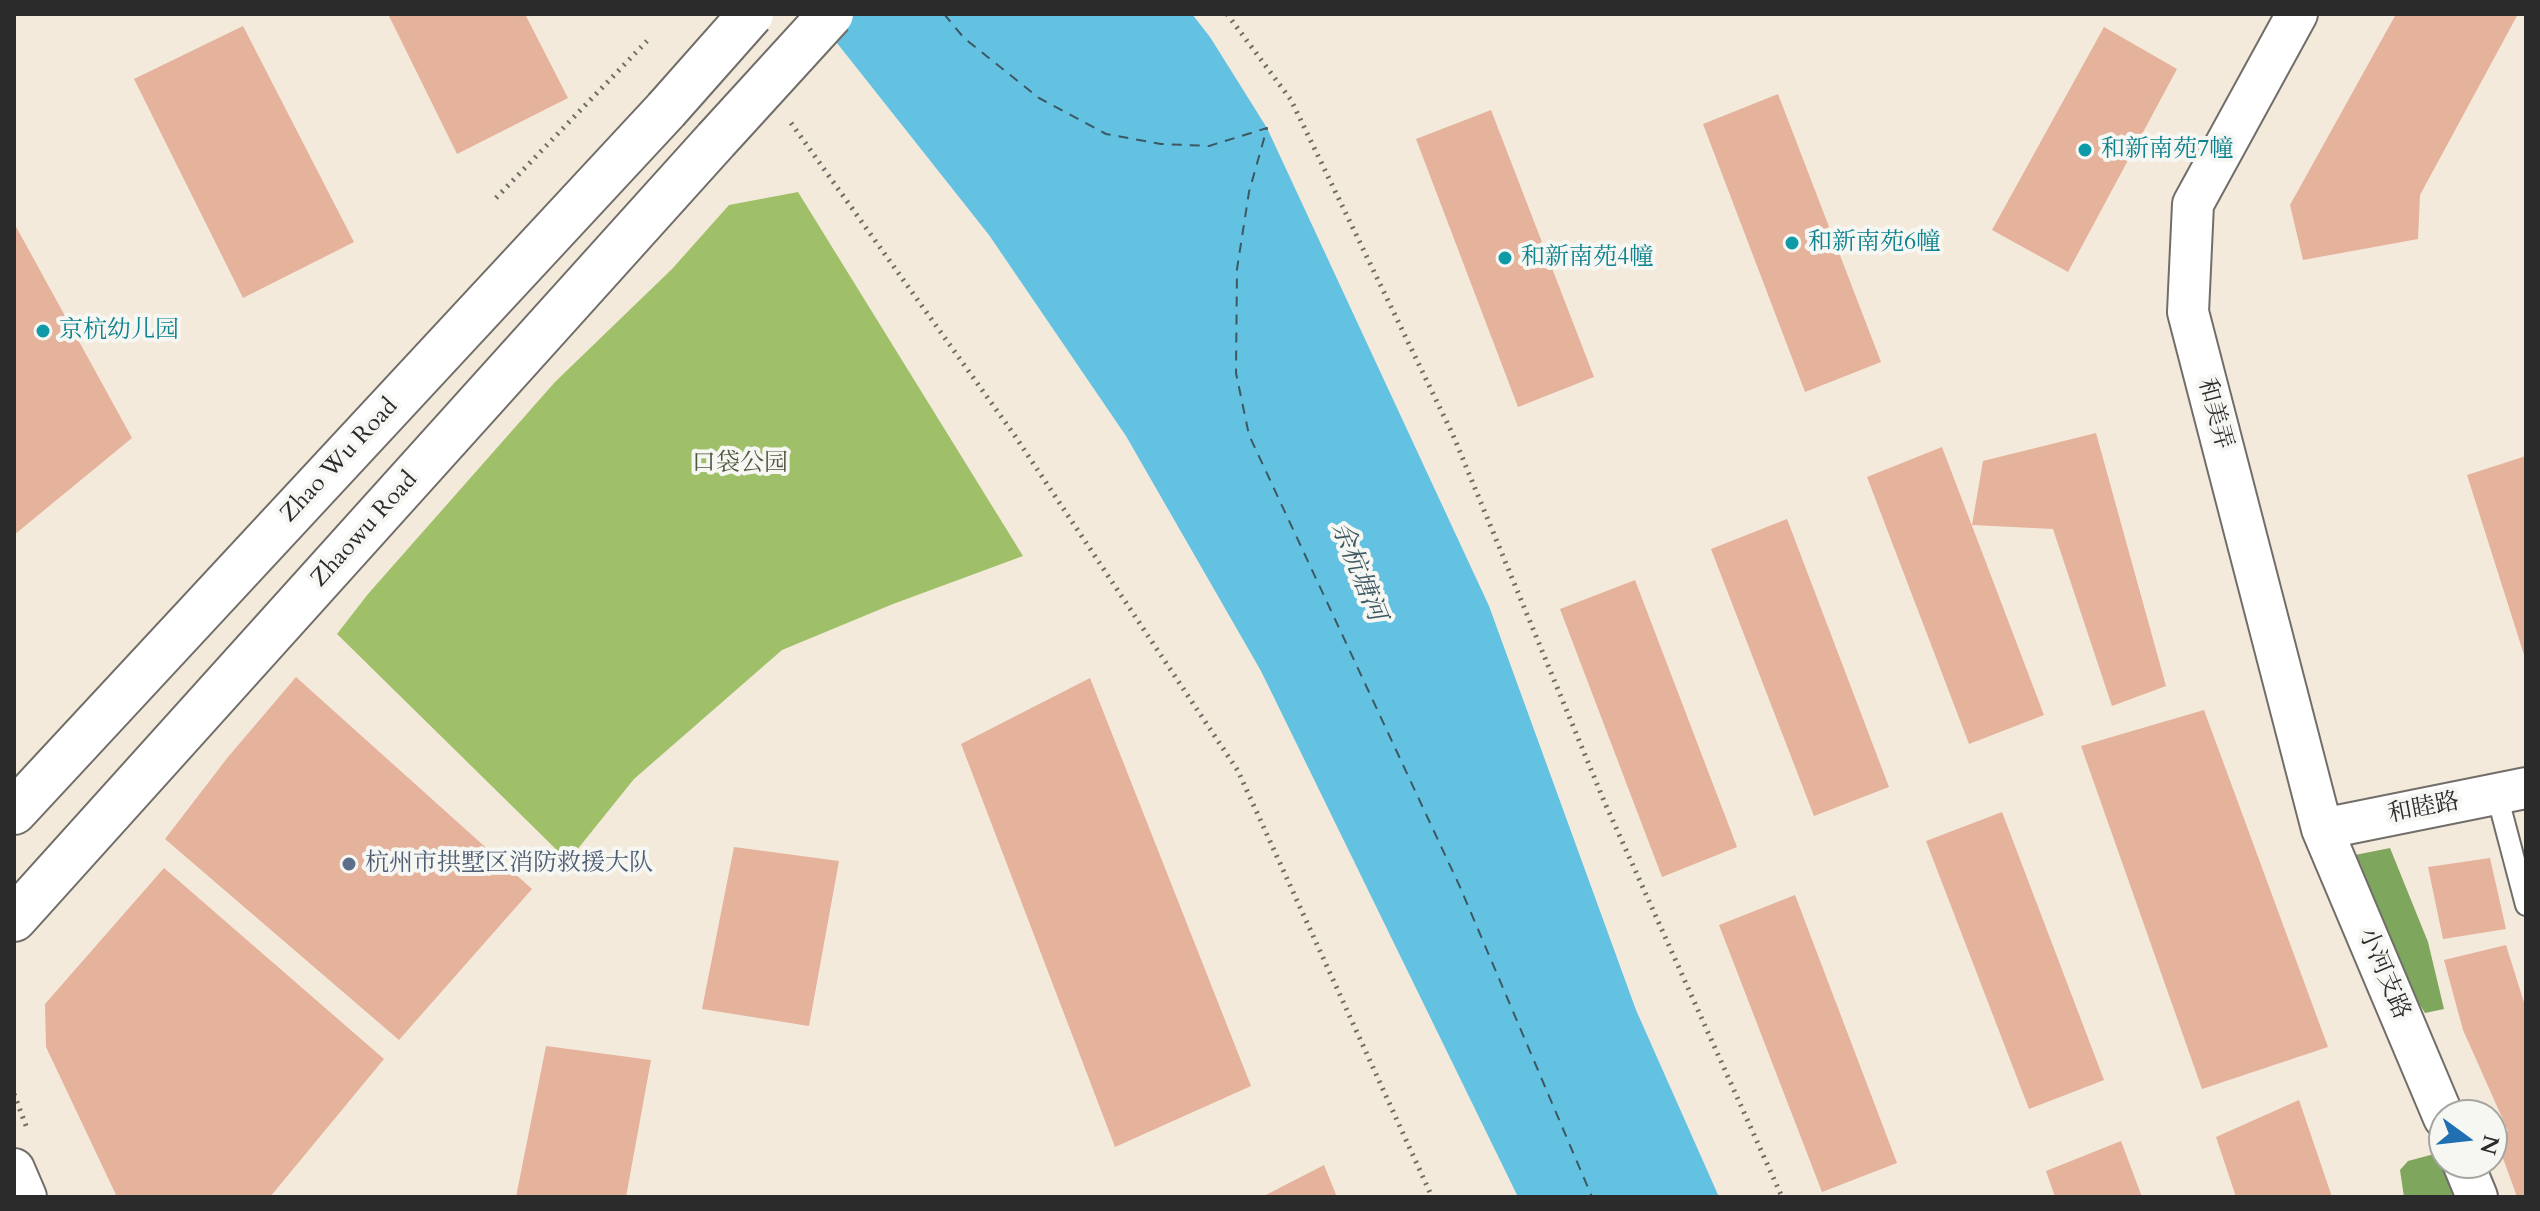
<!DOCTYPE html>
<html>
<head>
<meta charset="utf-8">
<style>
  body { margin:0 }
  #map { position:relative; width:2540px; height:1211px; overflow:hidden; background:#f4eadb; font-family:Cardo,serif }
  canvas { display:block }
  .frame { position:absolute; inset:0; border:16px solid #2b2b2b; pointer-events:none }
  .north { position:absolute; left:2428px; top:1099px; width:80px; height:80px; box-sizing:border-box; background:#f6f6f2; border:2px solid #a5a5a2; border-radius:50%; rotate:105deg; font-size:22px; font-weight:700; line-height:32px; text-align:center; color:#2b2b2b }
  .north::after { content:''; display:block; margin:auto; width:28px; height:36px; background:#1f6fb2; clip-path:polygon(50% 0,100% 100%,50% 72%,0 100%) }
</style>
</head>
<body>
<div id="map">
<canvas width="2540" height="1211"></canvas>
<div class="frame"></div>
<div class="north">N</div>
</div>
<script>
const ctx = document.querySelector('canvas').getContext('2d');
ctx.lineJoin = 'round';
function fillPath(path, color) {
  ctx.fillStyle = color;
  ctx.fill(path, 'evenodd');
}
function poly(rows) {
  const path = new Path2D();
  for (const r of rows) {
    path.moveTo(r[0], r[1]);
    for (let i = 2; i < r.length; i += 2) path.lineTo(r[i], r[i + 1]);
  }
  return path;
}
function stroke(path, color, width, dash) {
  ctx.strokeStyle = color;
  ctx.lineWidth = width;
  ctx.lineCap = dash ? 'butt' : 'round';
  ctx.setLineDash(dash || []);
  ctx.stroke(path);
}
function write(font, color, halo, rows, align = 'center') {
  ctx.font = font + ' Cardo,"Noto Serif SC",serif';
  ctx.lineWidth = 8;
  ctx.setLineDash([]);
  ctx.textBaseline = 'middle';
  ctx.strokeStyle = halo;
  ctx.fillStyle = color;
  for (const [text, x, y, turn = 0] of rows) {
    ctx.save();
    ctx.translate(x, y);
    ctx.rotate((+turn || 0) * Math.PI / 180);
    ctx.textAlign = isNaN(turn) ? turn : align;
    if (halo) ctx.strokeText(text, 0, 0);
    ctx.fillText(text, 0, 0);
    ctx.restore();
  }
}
fillPath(poly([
  [798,192,1023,556,893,604,782,650,634,779,568,861,337,634,368,594,555,382,672,269,729,205]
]), '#9fc069');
fillPath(poly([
  [2390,848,2428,942,2444,1009,2425,1013,2381,943,2345,857],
  [2438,1153,2455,1197,2404,1197,2400,1170,2408,1161]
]), '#7fa65d');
fillPath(poly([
  [814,14,1192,14,1210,37,1267,128,1489,606,1636,1010,1719,1197,1518,1197,1261,671,1126,436,989,235]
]), '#63c2e1');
stroke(poly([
  [944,14,964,38,1039,98,1106,134,1161,144,1209,146,1267,128,1249,192,1237,269,1236,373,1249,435,1460,887,1592,1197]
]), '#3c5862', 2, [10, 8]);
fillPath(poly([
  [388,14,525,14,568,98,457,154],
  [2396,14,2518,14,2420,195,2418,239,2303,260,2290,205],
  [243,26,354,242,243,298,134,79],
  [2104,27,2177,69,2068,272,1992,230],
  [1778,94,1881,362,1805,392,1703,124],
  [1491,110,1594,377,1518,407,1416,139],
  [14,223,132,438,14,535],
  [2096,433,2166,686,2112,706,2053,529,1972,525,1983,461],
  [1942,447,2044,715,1969,744,1867,477],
  [2526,456,2526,657,2525,658,2467,475],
  [1787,519,1889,787,1814,816,1711,549],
  [1635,580,1737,847,1662,877,1560,609],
  [296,677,532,889,399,1040,165,839,228,757],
  [1090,678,1251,1086,1115,1147,961,744],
  [2204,710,2328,1047,2202,1089,2081,746],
  [2002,812,2104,1080,2029,1109,1926,841],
  [734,847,839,861,809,1026,702,1009],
  [2490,858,2506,929,2443,939,2428,867],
  [164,868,384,1059,270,1197,117,1197,46,1047,45,1004],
  [1795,895,1897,1163,1822,1192,1719,925],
  [2506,945,2526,1009,2526,1197,2517,1197,2495,1136,2508,1131,2463,1030,2444,960],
  [546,1046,651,1060,626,1197,516,1197],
  [2299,1100,2332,1197,2236,1197,2216,1137],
  [2121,1141,2142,1197,2055,1197,2046,1171],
  [1324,1165,1337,1197,1262,1197]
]), '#e5b29c');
const lane = poly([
  [2497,795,2526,905]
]);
const street = poly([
  [2297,14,2193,204,2188,312,2322,829,2444,1118],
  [2322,829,2526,788],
  [2463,1163,2477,1197],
  [14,1169,26,1197]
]);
const secondary = poly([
  [14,812,666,110],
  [14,919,716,140]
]);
stroke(lane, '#716e69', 24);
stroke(street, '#716e69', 44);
stroke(secondary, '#716e69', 48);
stroke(poly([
  [1227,14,1291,100,1453,435,1604,801,1782,1197],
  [791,123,1015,436,1238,771,1432,1197],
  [496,198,647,41],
  [14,1094,28,1131]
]), '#716e69', 5, [2, 6]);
stroke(lane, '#fff', 20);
stroke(street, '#fff', 40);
stroke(secondary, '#fff', 44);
const secondaryBridge = poly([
  [666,110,751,14],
  [716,140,831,14]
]);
stroke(secondaryBridge, '#716e69', 48, []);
stroke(secondaryBridge, '#fff', 44);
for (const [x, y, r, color] of [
  [2085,150,8,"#0f9aa8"],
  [1792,243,8,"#0f9aa8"],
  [1505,258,8,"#0f9aa8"],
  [43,331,8,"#0f9aa8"],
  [349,864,8,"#5c6f8a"]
]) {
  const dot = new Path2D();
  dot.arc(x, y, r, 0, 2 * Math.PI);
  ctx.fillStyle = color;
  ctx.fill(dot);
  stroke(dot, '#f6f6f2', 3);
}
write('24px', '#0d838f', '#f6f6f2', [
  ["和新南苑7幢",2101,150],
  ["和新南苑6幢",1808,243],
  ["和新南苑4幢",1521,258],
  ["京杭幼儿园",59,331]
], 'left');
write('24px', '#2b2b2b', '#f6f6f2', [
  ["和美弄",2214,414,75],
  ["Zhao Wu Road",340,461,-47],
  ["Zhaowu Road",365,530,-48],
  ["和睦路",2424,809,-11],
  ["小河支路",2383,974,67]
]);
write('24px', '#4e583e', '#f6f6f2', [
  ["口袋公园",740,464]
]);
write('24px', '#4e5e75', '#f6f6f2', [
  ["杭州市拱墅区消防救援大队",365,864]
], 'left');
write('italic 26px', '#3c5862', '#f6f6f2', [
  ["余杭塘河",1357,572,68]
]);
</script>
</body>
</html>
